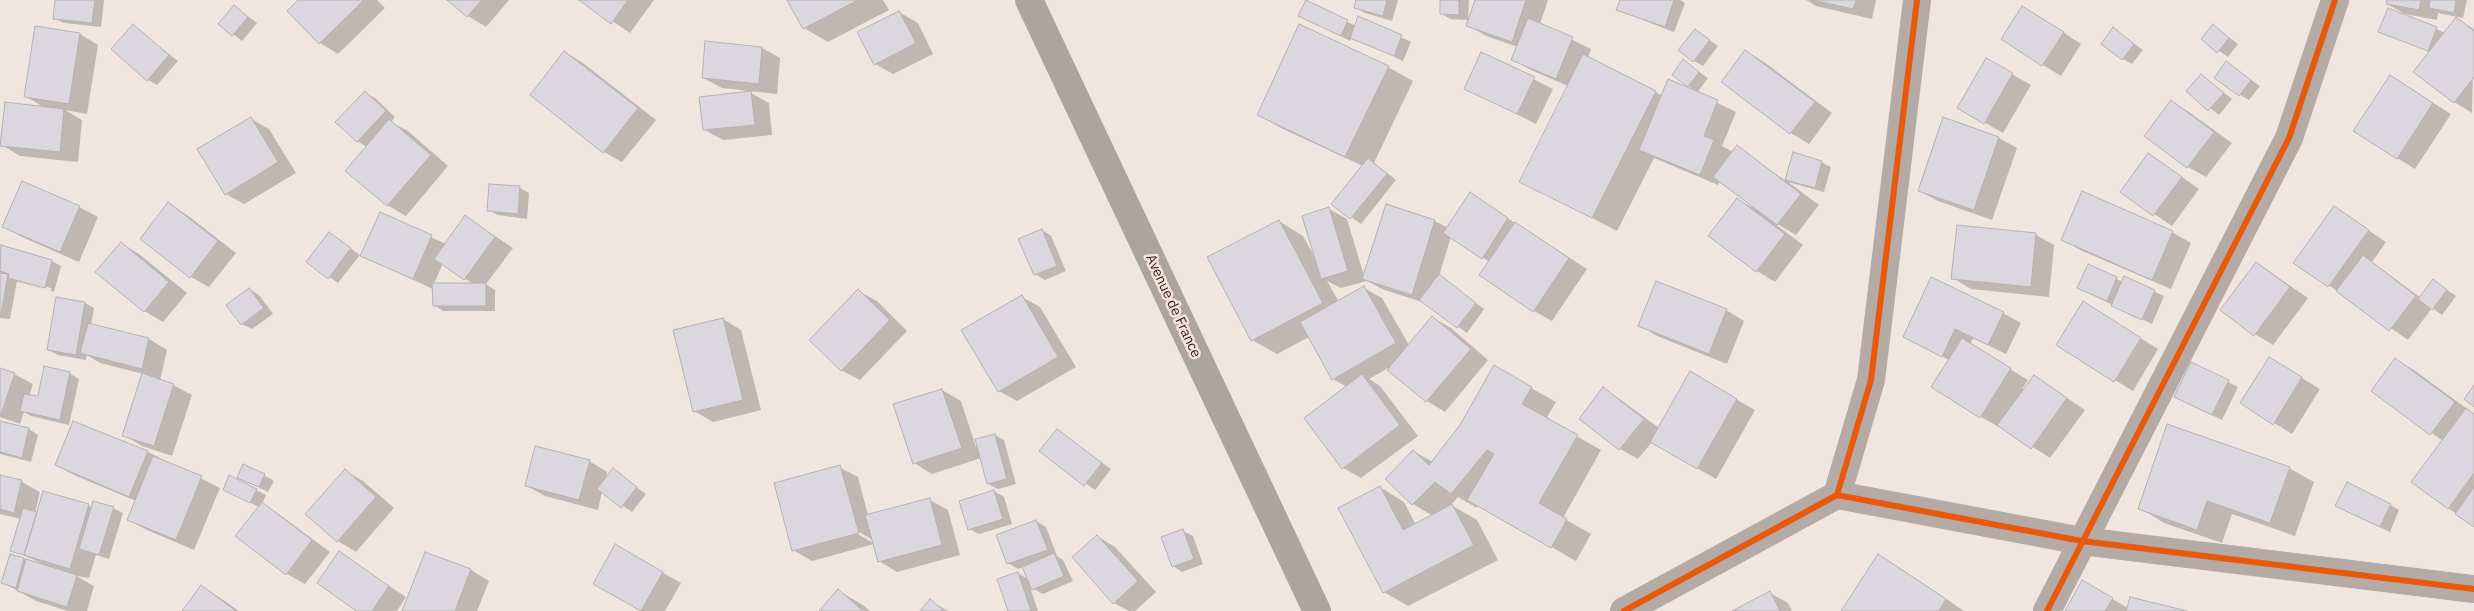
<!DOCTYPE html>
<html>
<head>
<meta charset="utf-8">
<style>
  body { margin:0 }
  canvas { display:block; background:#f0e5df }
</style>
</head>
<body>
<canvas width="2474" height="611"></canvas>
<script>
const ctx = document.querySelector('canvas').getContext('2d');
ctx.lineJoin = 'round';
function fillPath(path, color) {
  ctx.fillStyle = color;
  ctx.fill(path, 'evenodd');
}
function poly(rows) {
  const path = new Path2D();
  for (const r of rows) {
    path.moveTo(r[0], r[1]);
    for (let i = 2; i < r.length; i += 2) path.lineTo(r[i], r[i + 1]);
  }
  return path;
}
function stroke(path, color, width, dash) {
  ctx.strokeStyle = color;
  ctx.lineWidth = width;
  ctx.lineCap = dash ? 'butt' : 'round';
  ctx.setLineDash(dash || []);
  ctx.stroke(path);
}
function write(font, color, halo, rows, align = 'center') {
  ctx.font = font + ' "IBM Plex Sans",sans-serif';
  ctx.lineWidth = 5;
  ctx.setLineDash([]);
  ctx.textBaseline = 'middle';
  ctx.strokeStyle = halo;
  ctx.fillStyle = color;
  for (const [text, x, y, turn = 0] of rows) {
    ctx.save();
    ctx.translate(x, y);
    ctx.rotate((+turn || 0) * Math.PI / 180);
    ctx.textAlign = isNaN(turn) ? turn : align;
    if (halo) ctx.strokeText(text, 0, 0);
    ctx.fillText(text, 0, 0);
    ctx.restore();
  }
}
fillPath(poly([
  [56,0,104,0,101,27,64,23,54,18],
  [300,0,377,0,385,8,338,54,320,43,288,11],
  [449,0,509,0,486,27,468,16],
  [581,0,654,0,630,33],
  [789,0,883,0,889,10,828,42,804,28],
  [1357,0,1398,0,1392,21,1365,13,1355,7],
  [1441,0,1469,0,1468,20,1450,19,1441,13],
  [1476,0,1548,0,1540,24,1591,49,1588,57,1663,96,1695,92,1689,86,1683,61,1708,78,1697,93,1736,112,1722,146,1733,152,1737,147,1786,181,1794,154,1821,162,1831,167,1824,192,1788,182,1819,205,1796,235,1776,223,1775,224,1803,245,1775,282,1757,271,1710,236,1738,200,1760,211,1720,181,1718,185,1654,158,1617,231,1521,181,1568,86,1531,70,1513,60,1518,47,1486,36,1468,25],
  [1621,0,1680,0,1685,3,1674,32,1617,10],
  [1806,0,1876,0,1872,19,1816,6],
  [2388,0,2467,0,2463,18,2438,13,2437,20,2405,14,2387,4],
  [1307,2,1356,26,1359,18,1411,42,1403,61,1352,37,1350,41,1300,16],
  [235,7,257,23,242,41,220,24],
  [2389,9,2445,33,2456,19,2474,29,2472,113,2454,102,2430,52,2380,31],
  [899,12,918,23,933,54,893,74,875,64],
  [2041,18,2081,44,2061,76,2043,65],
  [133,26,178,61,157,85,148,80],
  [2214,26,2238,44,2228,57,2203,39],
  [36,28,80,34,98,45,87,114,65,110,82,120,78,162,20,156,2,145,45,108,25,96],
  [2114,29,2143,50,2132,64,2123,59],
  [1695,30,1718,46,1703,66,1694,61],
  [706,43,762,48,780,58,777,94,722,88,703,78],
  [1746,51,1764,62,1832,113,1809,144,1791,133,1723,82],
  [565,52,583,63,656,120,622,162,604,152,531,95],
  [1482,53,1553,89,1536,124,1465,88],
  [1987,60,2031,85,2003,133,1959,108],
  [2226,63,2260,86,2249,100,2240,95],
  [1388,67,1413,81,1374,163,1396,180,1361,224,1333,204,1363,166,1283,129,1258,115],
  [2201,75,2232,99,2219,115,2188,91],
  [2408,87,2451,114,2415,169,2397,158],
  [365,93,375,98,395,117,391,122,408,131,448,166,406,216,387,205,367,147,357,141],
  [751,93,769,103,772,135,723,140,705,130],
  [2171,101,2189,112,2232,143,2206,177,2188,167],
  [251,119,269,129,296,173,244,204,226,194],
  [1944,119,1999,138,2017,148,1992,220,1938,201,1919,191],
  [2149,154,2199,189,2172,226,2122,192],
  [520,188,529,193,527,219,498,215,489,210],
  [1470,194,1587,269,1552,321,1534,311,1490,262,1451,237,1439,276,1484,309,1467,333,1425,303,1382,289,1367,281,1341,288,1327,281,1339,302,1364,288,1382,298,1409,345,1433,318,1451,328,1488,360,1445,412,1427,401,1388,368,1369,379,1380,386,1418,436,1361,478,1343,468,1347,387,1333,379,1309,337,1277,354,1252,340,1279,221,1303,236,1314,256,1329,209,1347,219,1364,276,1435,221,1448,228],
  [169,204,187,215,236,253,209,287,191,277],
  [79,207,98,217,79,262,22,237,4,227],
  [2334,207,2386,242,2372,262,2421,298,2434,281,2456,296,2442,315,2432,308,2408,340,2295,262],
  [380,214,446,244,465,216,513,248,486,284,495,290,495,311,443,311,434,305,433,289,362,256],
  [443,263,465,279,474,284,434,284],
  [1042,230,1051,236,1066,271,1045,280,1035,274],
  [2172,232,2191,243,2171,289,2080,250,2062,239],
  [329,233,360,255,338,283,308,262],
  [2036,235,2054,245,2049,297,1971,289,1953,278],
  [121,243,139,254,187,293,163,322,144,311],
  [2,247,52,261,61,266,54,292,17,281,10,319,0,318,0,274,6,275,0,272],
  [18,279,51,288,51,291,18,282],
  [2257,263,2308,298,2273,345,2255,334],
  [2088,266,2123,282,2125,278,2164,296,2152,324,2088,293],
  [249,289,259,295,273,314,252,329,242,324],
  [858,291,877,301,907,331,860,380,841,370],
  [1022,297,1040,307,1076,367,1017,401,999,391],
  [85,303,94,308,91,325,149,339,167,350,160,381,173,385,192,395,172,456,142,446,124,435,143,374,100,363,87,355,86,360,58,355,49,350],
  [1726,310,1744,321,1727,364,1657,336,1639,325],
  [2003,313,2021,323,2006,354,1973,338,1970,345,2028,380,2022,389,2024,390,2034,376,2085,410,2050,458,2000,426,1999,427,1981,417,1949,360,1904,337],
  [2101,313,2158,349,2133,391,2115,380],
  [723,319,741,330,761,410,713,422,694,411],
  [2395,359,2414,370,2474,414,2474,526,2448,508,2443,441,2372,391],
  [2191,363,2238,387,2222,420,2185,402],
  [1494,367,1556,402,1546,419,1601,450,1563,518,1591,534,1576,561,1478,505,1477,508,1458,497,1451,505,1477,520,1498,560,1408,606,1384,592,1380,487,1404,502,1416,525,1433,516,1413,504,1386,478,1413,451,1433,462,1461,426],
  [0,369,14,374,33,384,29,396,39,398,69,373,79,379,69,425,31,416,24,412,20,424,0,417],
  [2287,369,2320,389,2292,434,2242,403],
  [1690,373,1755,410,1716,479,1652,442,1638,459,1620,449,1603,389,1621,400,1659,428],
  [942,390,961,401,976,447,995,435,1004,440,1016,484,998,489,988,484,981,458,932,474,914,463],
  [0,422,29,429,38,435,31,462,0,454],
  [74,422,148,452,220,488,194,550,147,530,129,520,136,501,74,475,56,465],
  [1057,431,1111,469,1095,490,1041,451],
  [589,461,607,472,605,480,613,470,646,494,632,512,602,491,598,510,545,496,527,486],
  [839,467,858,477,868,515,930,500,948,510,960,555,897,572,879,561,874,544,812,561,793,550],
  [854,529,873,540,873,543,853,531],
  [2289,468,2314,482,2295,536,2232,514,2222,543,2164,523,2140,508],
  [345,471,363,481,394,508,356,552,338,541,307,514],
  [264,475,274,481,268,492,238,477],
  [0,476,22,482,40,492,35,513,38,514,44,492,92,507,113,508,123,513,109,559,96,555,89,578,76,576,94,586,87,611,68,611,36,601,2,582,10,555,43,564,12,550,21,519,0,514],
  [256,490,266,495,262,504,280,515,330,552,305,584,287,574,259,507,234,495],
  [994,491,1004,497,1012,524,979,534,969,529],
  [2390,505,2399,510,2390,532,2346,511],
  [1036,521,1046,527,1057,556,1063,560,1073,581,1043,594,1030,587,1038,611,1009,611,1018,573,1029,580,1024,567,1018,569,1008,563],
  [1183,531,1193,536,1203,564,1182,572,1173,566],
  [1097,536,1115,547,1156,592,1135,611,1129,611,1114,603],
  [616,546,681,583,665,611,642,611,594,584],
  [339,553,406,597,397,611,358,611],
  [425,553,471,570,489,581,477,611,403,611],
  [1879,556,1897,566,1964,611,1842,611],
  [2083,582,2128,608,2182,611,2067,611],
  [201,586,219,597,239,611,183,611],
  [839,591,863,605,870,611,821,611],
  [1770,593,1788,603,1792,611,1735,611],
  [930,601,948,611,921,611]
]), '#0003');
const building = poly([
  [55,0,95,0,92,23,53,19,55,0],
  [298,0,364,0,319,44,287,11,298,0],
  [447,0,482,0,467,17,447,0],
  [579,0,628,0,611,24,579,0],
  [787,0,858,0,803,29,787,0],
  [1306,0,1348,20,1341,36,1298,16,1306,0],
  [1356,0,1387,0,1383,16,1354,8,1356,0],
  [1440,0,1459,0,1459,15,1440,14,1440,0],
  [1475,0,1526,0,1512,42,1466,26,1475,0],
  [1620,0,1674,0,1665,27,1616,10,1620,0],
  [1812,0,1856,0,1853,9,1812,0],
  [2387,0,2421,0,2419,10,2386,4,2387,0],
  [2430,0,2456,0,2454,13,2429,8,2430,0],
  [234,5,248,17,232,36,218,24,234,5],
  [2022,6,2064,32,2042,66,2001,39,2022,6],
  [2388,8,2437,27,2428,51,2378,32,2388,8],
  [899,11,916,43,874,65,857,32,899,11],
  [1358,16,1402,35,1394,56,1350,38,1358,16],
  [2456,17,2474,31,2474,77,2454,103,2413,72,2456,17],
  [1528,18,1573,37,1556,79,1511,60,1528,18],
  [133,24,169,55,147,81,111,49,133,24],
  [1299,24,1389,66,1345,157,1257,115,1299,24],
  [2213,24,2229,38,2217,53,2201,39,2213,24],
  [35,26,80,33,69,104,24,97,35,26],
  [2113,27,2134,44,2122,60,2101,44,2113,27],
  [1695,29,1710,40,1693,62,1678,50,1695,29],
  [705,41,762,47,759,84,702,78,705,41],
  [1745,50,1815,102,1790,134,1721,82,1745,50],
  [564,51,638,108,603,153,530,95,564,51],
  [1481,52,1535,77,1517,114,1464,89,1481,52],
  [1583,54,1656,91,1592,218,1519,182,1583,54],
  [1986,58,2013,73,1984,124,1957,108,1986,58],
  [1683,59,1699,72,1688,87,1672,75,1683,59],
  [2226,61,2251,80,2239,96,2214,78,2226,61],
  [2201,74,2224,93,2208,111,2186,91,2201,74],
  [2390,75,2433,103,2397,159,2353,131,2390,75],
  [1668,79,1718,100,1704,136,1714,140,1700,175,1639,150,1668,79],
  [365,91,386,111,357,142,335,122,365,91],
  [751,91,755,125,703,130,699,97,751,91],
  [2171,100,2214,132,2187,168,2144,136,2171,100],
  [5,102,64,109,60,152,0,146,5,102],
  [251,117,278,162,225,195,197,149,251,117],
  [1943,117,1999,137,1974,210,1918,191,1943,117],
  [389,119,431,155,387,206,345,171,389,119],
  [1737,145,1801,194,1777,225,1713,177,1737,145],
  [1793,152,1822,161,1815,188,1785,180,1793,152],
  [2148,153,2182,177,2153,216,2120,192,2148,153],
  [1368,158,1387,174,1350,219,1331,204,1368,158],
  [22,181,80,206,60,252,2,227,22,181],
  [489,184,520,186,518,214,487,211,489,184],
  [2082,191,2173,231,2152,280,2061,240,2082,191],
  [1470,192,1508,218,1482,259,1443,233,1470,192],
  [1737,198,1785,234,1756,272,1708,236,1737,198],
  [168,202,218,241,190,278,140,239,168,202],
  [1386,204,1435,220,1412,295,1362,279,1386,204],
  [2334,206,2369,230,2328,287,2293,263,2334,206],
  [1329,207,1348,271,1321,279,1302,216,1329,207],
  [380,212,432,235,413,279,360,256,380,212],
  [465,215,495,237,464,280,434,259,465,215],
  [1279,220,1323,303,1251,341,1207,257,1279,220],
  [1515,222,1569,258,1533,312,1479,275,1515,222],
  [1957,225,2036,233,2031,287,1951,279,1957,225],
  [1042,229,1057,266,1034,275,1018,239,1042,229],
  [329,232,351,248,328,279,306,262,329,232],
  [121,242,169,282,144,312,95,272,121,242],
  [1,245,52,260,45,288,8,278,9,274,0,271,1,245],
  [2363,255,2416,296,2389,331,2336,291,2363,255],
  [2256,262,2290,287,2254,336,2220,310,2256,262],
  [2088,264,2117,277,2107,301,2077,288,2088,264],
  [0,273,8,274,1,315,0,315,0,273],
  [1439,274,1476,303,1457,328,1419,300,1439,274],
  [2124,276,2155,290,2142,320,2111,306,2124,276],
  [1931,277,2004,312,1988,345,1955,329,1942,357,1903,337,1931,277],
  [2433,279,2447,290,2432,310,2418,299,2433,279],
  [1656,281,1727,309,1709,354,1638,326,1656,281],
  [432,283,486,283,486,306,433,306,432,283],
  [1364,286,1396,343,1332,380,1300,322,1364,286],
  [249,288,264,308,241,325,226,305,249,288],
  [858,289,890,320,841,371,809,340,858,289],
  [1022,295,1058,357,998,392,961,330,1022,295],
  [56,297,85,302,76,355,47,350,56,297],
  [2083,301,2141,338,2114,382,2056,345,2083,301],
  [1432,316,1471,349,1426,402,1387,370,1432,316],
  [723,318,743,400,693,412,673,330,723,318],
  [88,323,149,338,142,369,80,353,88,323],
  [1962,338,2011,368,1980,418,1931,387,1962,338],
  [2269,357,2302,377,2273,425,2240,403,2269,357],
  [2395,358,2455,402,2430,435,2371,391,2395,358],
  [2191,362,2229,380,2212,415,2174,397,2191,362],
  [1494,365,1532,387,1522,404,1578,435,1539,503,1567,519,1551,548,1467,500,1494,454,1487,450,1451,494,1435,482,1412,505,1385,479,1413,450,1429,465,1460,425,1494,365],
  [44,366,70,372,60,420,20,411,24,394,38,396,44,366],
  [0,368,15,373,1,414,0,414,0,368],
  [1690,371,1737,399,1697,469,1650,442,1690,371],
  [142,373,174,384,154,446,122,436,142,373],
  [1362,374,1400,425,1342,469,1304,418,1362,374],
  [2034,375,2067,398,2031,449,1997,425,2034,375],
  [2474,385,2474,407,2464,399,2474,385],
  [1603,387,1644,419,1619,450,1579,419,1603,387],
  [942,389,962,448,913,464,893,404,942,389],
  [2466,408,2474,414,2474,473,2448,509,2411,482,2466,408],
  [0,421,29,428,22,458,0,452,0,421],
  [73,421,148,451,129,497,55,465,73,421],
  [2167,424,2290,467,2270,523,2207,501,2197,530,2138,509,2167,424],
  [1057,429,1102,463,1084,486,1039,451,1057,429],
  [995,434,1007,479,987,484,975,439,995,434],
  [535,446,590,460,579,500,525,486,535,446],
  [153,456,202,476,176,540,127,520,153,456],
  [243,464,265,474,259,487,237,478,243,464],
  [840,465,859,533,792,551,774,483,840,465],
  [613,468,637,487,621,508,597,489,613,468],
  [345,469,376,497,337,542,305,514,345,469],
  [0,475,22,480,14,513,0,509,0,475],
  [229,475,257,489,250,503,223,490,229,475],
  [2347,482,2391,504,2380,527,2335,506,2347,482],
  [1380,486,1403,530,1452,504,1474,545,1383,593,1338,508,1380,486],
  [2474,487,2474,527,2455,514,2474,487],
  [994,490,1003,519,968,530,959,501,994,490],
  [43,491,89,504,70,569,24,555,43,491],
  [930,498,942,545,878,562,865,515,930,498],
  [93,501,114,507,99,555,79,549,93,501],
  [262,502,312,540,286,575,235,536,262,502],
  [23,508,37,512,24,555,10,551,23,508],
  [1036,520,1048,550,1007,564,996,535,1036,520],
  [1183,529,1194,559,1172,567,1161,537,1183,529],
  [1097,535,1138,581,1113,604,1072,557,1097,535],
  [615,544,663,572,641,611,593,584,615,544],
  [339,551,389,586,372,611,356,611,317,583,339,551],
  [425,552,471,569,455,611,402,611,425,552],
  [1054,553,1064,576,1032,590,1022,567,1054,553],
  [10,554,24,558,16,588,1,583,10,554],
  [1878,554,1946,599,1939,611,1841,611,1878,554],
  [26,559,77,575,67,607,17,591,26,559],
  [1018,572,1031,611,1008,611,997,579,1018,572],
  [2082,580,2113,598,2105,611,2065,611,2082,580],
  [201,585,236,611,182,611,201,585],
  [838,589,863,611,819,611,838,589],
  [1770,591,1780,611,1732,611,1770,591],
  [2130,597,2187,611,2126,611,2130,597],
  [930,599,944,611,920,611,930,599]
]);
fillPath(building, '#dcd7de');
stroke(building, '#b6b1b1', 1);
stroke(poly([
  [1837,495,1871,380,1917,0],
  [1624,611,1837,495,2082,541,2474,589],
  [2047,611,2289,138,2335,0]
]), '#b4aba7', 28);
stroke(poly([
  [1029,0,1317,611]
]), '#aea49e', 28);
stroke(poly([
  [1837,495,1871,380,1917,0],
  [1624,611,1837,495,2082,541,2474,589],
  [2047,611,2289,138,2335,0]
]), '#e8590c', 6);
write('14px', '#261f1c', '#f6e3d9', [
  ["Avenue de France",1173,306,65]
]);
</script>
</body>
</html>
